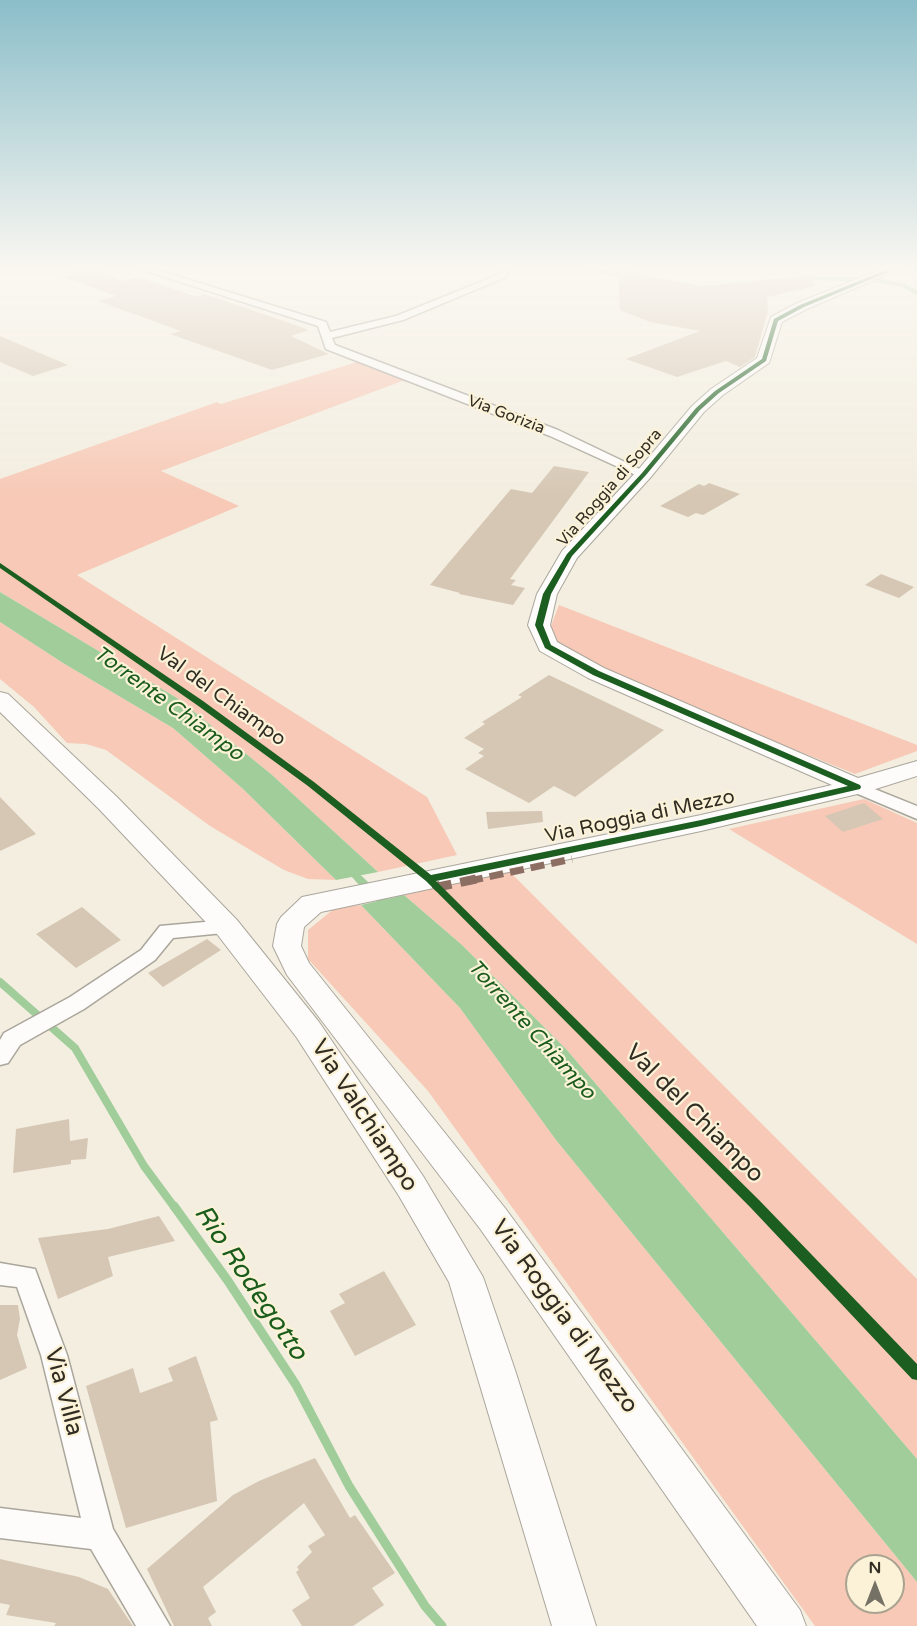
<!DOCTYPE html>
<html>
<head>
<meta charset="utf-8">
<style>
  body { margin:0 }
  #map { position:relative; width:917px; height:1626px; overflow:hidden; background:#f3eee0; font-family:"Varela Round",sans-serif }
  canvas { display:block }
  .north { position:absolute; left:845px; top:1554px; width:60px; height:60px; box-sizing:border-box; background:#fbf2d8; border:2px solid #aaa390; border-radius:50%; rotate:0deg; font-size:16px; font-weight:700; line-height:24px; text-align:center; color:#312d23 }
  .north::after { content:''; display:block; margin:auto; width:21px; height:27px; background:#757165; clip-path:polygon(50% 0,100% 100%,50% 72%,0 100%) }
</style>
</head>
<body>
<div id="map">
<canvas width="917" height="1626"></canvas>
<div class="north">N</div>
</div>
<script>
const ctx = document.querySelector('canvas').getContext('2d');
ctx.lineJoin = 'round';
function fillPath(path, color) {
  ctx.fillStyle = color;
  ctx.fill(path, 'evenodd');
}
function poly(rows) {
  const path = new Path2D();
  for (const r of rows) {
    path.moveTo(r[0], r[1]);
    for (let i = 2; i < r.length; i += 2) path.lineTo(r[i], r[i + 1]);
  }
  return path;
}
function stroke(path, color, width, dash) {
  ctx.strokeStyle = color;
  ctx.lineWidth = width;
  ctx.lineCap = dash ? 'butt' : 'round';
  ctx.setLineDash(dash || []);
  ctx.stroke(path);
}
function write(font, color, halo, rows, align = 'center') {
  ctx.font = font + ' "Varela Round",sans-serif';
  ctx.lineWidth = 4.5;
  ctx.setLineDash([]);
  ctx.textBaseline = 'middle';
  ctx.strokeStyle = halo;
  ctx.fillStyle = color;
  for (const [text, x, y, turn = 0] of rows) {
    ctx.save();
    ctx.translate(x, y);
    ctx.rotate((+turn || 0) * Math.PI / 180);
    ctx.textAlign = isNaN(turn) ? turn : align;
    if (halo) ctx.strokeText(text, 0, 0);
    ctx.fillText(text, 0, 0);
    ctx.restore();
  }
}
fillPath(poly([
  [357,362,405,380,161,471,239,506,77,575,427,797,457,855,378,872,271,774,177,698,0,592,0,479,217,402,221,404],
  [559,605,917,745,917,751,855,774,672,700,567,651,556,643,551,626],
  [0,622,63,663,173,728,242,788,336,880,308,879,284,870,210,826,106,750,86,744,67,743,34,707,0,679],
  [864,799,917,823,917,944,729,829],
  [510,872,917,1279,917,1459,566,1049,462,945,404,895],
  [361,905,460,1008,556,1140,917,1582,917,1626,815,1626,428,1091,308,959,308,930,335,908],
  [857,1566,893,1566,893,1602,857,1602]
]), '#f7c9b6');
fillPath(poly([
  [0,592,177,698,271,774,378,872,336,880,242,788,173,728,63,663,0,622],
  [404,895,462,945,566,1049,917,1459,917,1582,556,1140,460,1008,361,905]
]), '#a0cd9a');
stroke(poly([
  [584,268,625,276],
  [807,278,874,280,903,285,917,293]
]), '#a0cd9a', 4);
stroke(poly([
  [350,871,360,881]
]), '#a0cd9a', 6);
stroke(poly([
  [359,879,386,905],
  [0,982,75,1048,144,1166,175,1208]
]), '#a0cd9a', 8);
stroke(poly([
  [174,1206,228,1281,296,1385,349,1486,425,1606,442,1626]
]), '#a0cd9a', 9);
fillPath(poly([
  [89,268,123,281,139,277,197,297,204,294,284,321,309,330,291,336,329,354,272,370,170,334,181,331,98,301,117,296,63,277],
  [618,270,701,286,813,275,815,286,767,297,768,311,755,357,740,367,726,361,677,377,626,359,700,331,650,322,620,310],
  [0,336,68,365,33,376,0,362],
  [554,466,589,472,510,579,516,580,511,585,525,588,513,605,459,594,460,593,430,585,511,489,532,493],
  [709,483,740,494,703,515,696,513,688,517,660,506,699,484,704,486],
  [881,574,914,587,899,598,865,585],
  [549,675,664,730,575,797,554,786,529,803,465,769,484,756,478,753,484,749,464,738,485,724,482,722,522,697,518,695],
  [0,797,36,834,0,851],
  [864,803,883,819,843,832,825,816],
  [542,811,543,822,488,829,486,812],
  [82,907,121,940,76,968,36,934],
  [207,939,221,950,163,987,148,973],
  [69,1119,70,1141,88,1138,86,1159,71,1160,71,1164,13,1173,16,1129],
  [159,1216,175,1241,108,1257,113,1276,58,1299,38,1238,108,1229],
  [384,1271,416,1325,355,1356,330,1311,345,1303,339,1294],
  [0,1305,18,1305,20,1319,17,1335,27,1368,0,1380],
  [196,1356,218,1420,210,1422,217,1501,126,1528,86,1386,133,1368,140,1393,173,1381,168,1368],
  [315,1458,350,1518,355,1515,395,1573,372,1588,384,1605,353,1626,302,1626,292,1610,310,1598,296,1572,299,1570,297,1567,312,1552,308,1546,325,1535,304,1503,203,1587,216,1612,208,1618,212,1626,174,1626,147,1569,233,1495,259,1481],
  [0,1559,79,1577,108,1589,133,1626,54,1626,56,1623,6,1615,10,1605,0,1603]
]), '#d6c7b4');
const street = poly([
  [137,268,151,268,326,322,330,332,396,316,478,283,500,273,503,268,509,268,506,277,403,320,332,338,335,345,558,430,650,474,648,477,640,477,550,436,326,349,318,326,137,268],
  [857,782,917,806,917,819,851,791,848,787,851,783,857,782],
  [227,920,234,922,237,927,234,932,173,938,155,960,84,1009,20,1045,8,1063,0,1065,0,1040,4,1033,70,997,141,950,160,926,227,920],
  [0,1263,35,1269,67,1355,113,1529,170,1626,136,1626,91,1549,0,1538,0,1508,81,1518,41,1355,17,1287,0,1285,0,1263]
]);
const secondary = poly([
  [884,268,902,268,807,309,782,322,769,363,723,395,704,412,650,478,577,558,557,594,550,625,557,642,604,668,858,778,917,761,917,776,866,792,701,831,321,912,304,927,301,946,309,963,505,1208,800,1610,806,1626,757,1626,481,1230,287,975,273,946,277,924,281,917,302,897,701,815,832,785,588,678,540,651,528,625,537,594,562,551,638,470,692,406,711,389,757,358,771,317,797,303,884,268],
  [0,692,8,694,117,797,237,920,319,1022,423,1176,483,1277,515,1370,596,1626,552,1626,449,1282,399,1196,297,1038,217,934,99,809,0,712,0,692]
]);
stroke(street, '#aaa69c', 3);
stroke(secondary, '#aaa69c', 2);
fillPath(street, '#fdfcfa');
fillPath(secondary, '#fdfcfa');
stroke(poly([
  [469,881,572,859]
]), '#8d6e63', 7, [14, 7]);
stroke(poly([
  [435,884,438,887,476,879]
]), '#8d6e63', 9, [18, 9]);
fillPath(poly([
  [891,268,898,268,804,307,778,321,766,361,719,393,700,410,646,475,572,556,551,594,543,625,551,645,599,671,860,785,861,787,860,789,701,826,436,881,759,1200,917,1364,917,1380,912,1379,751,1208,426,881,308,786,197,705,0,568,0,563,203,701,314,782,431,875,701,820,848,786,593,675,545,648,535,625,543,594,567,554,642,473,696,408,715,391,762,359,774,319,800,305,891,268]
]), '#1b5e20');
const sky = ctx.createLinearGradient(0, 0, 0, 496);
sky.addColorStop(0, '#8bbec9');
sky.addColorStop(0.54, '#faf7f1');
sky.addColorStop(1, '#faf7f100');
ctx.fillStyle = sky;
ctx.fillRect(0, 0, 917, 496);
write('16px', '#312d23', '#fbf2d8', [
  ["Via Gorizia",506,415,21],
  ["Via Roggia di Sopra",610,488,-49]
]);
write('20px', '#312d23', '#fbf2d8', [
  ["Val del Chiampo",221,697,36],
  ["Via Roggia di Mezzo",640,817,-12]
]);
write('italic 21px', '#1a5c1c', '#fbf2d8', [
  ["Torrente Chiampo",168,704,36],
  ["Torrente Chiampo",531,1030,48]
]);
write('24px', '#312d23', '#fbf2d8', [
  ["Val del Chiampo",694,1114,45],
  ["Via Valchiampo",364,1116,57],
  ["Via Roggia di Mezzo",564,1317,54],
  ["Via Villa",63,1392,75]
]);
write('italic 26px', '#1a5c1c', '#fbf2d8', [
  ["Rio Rodegotto",250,1283,56]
]);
</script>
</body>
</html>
